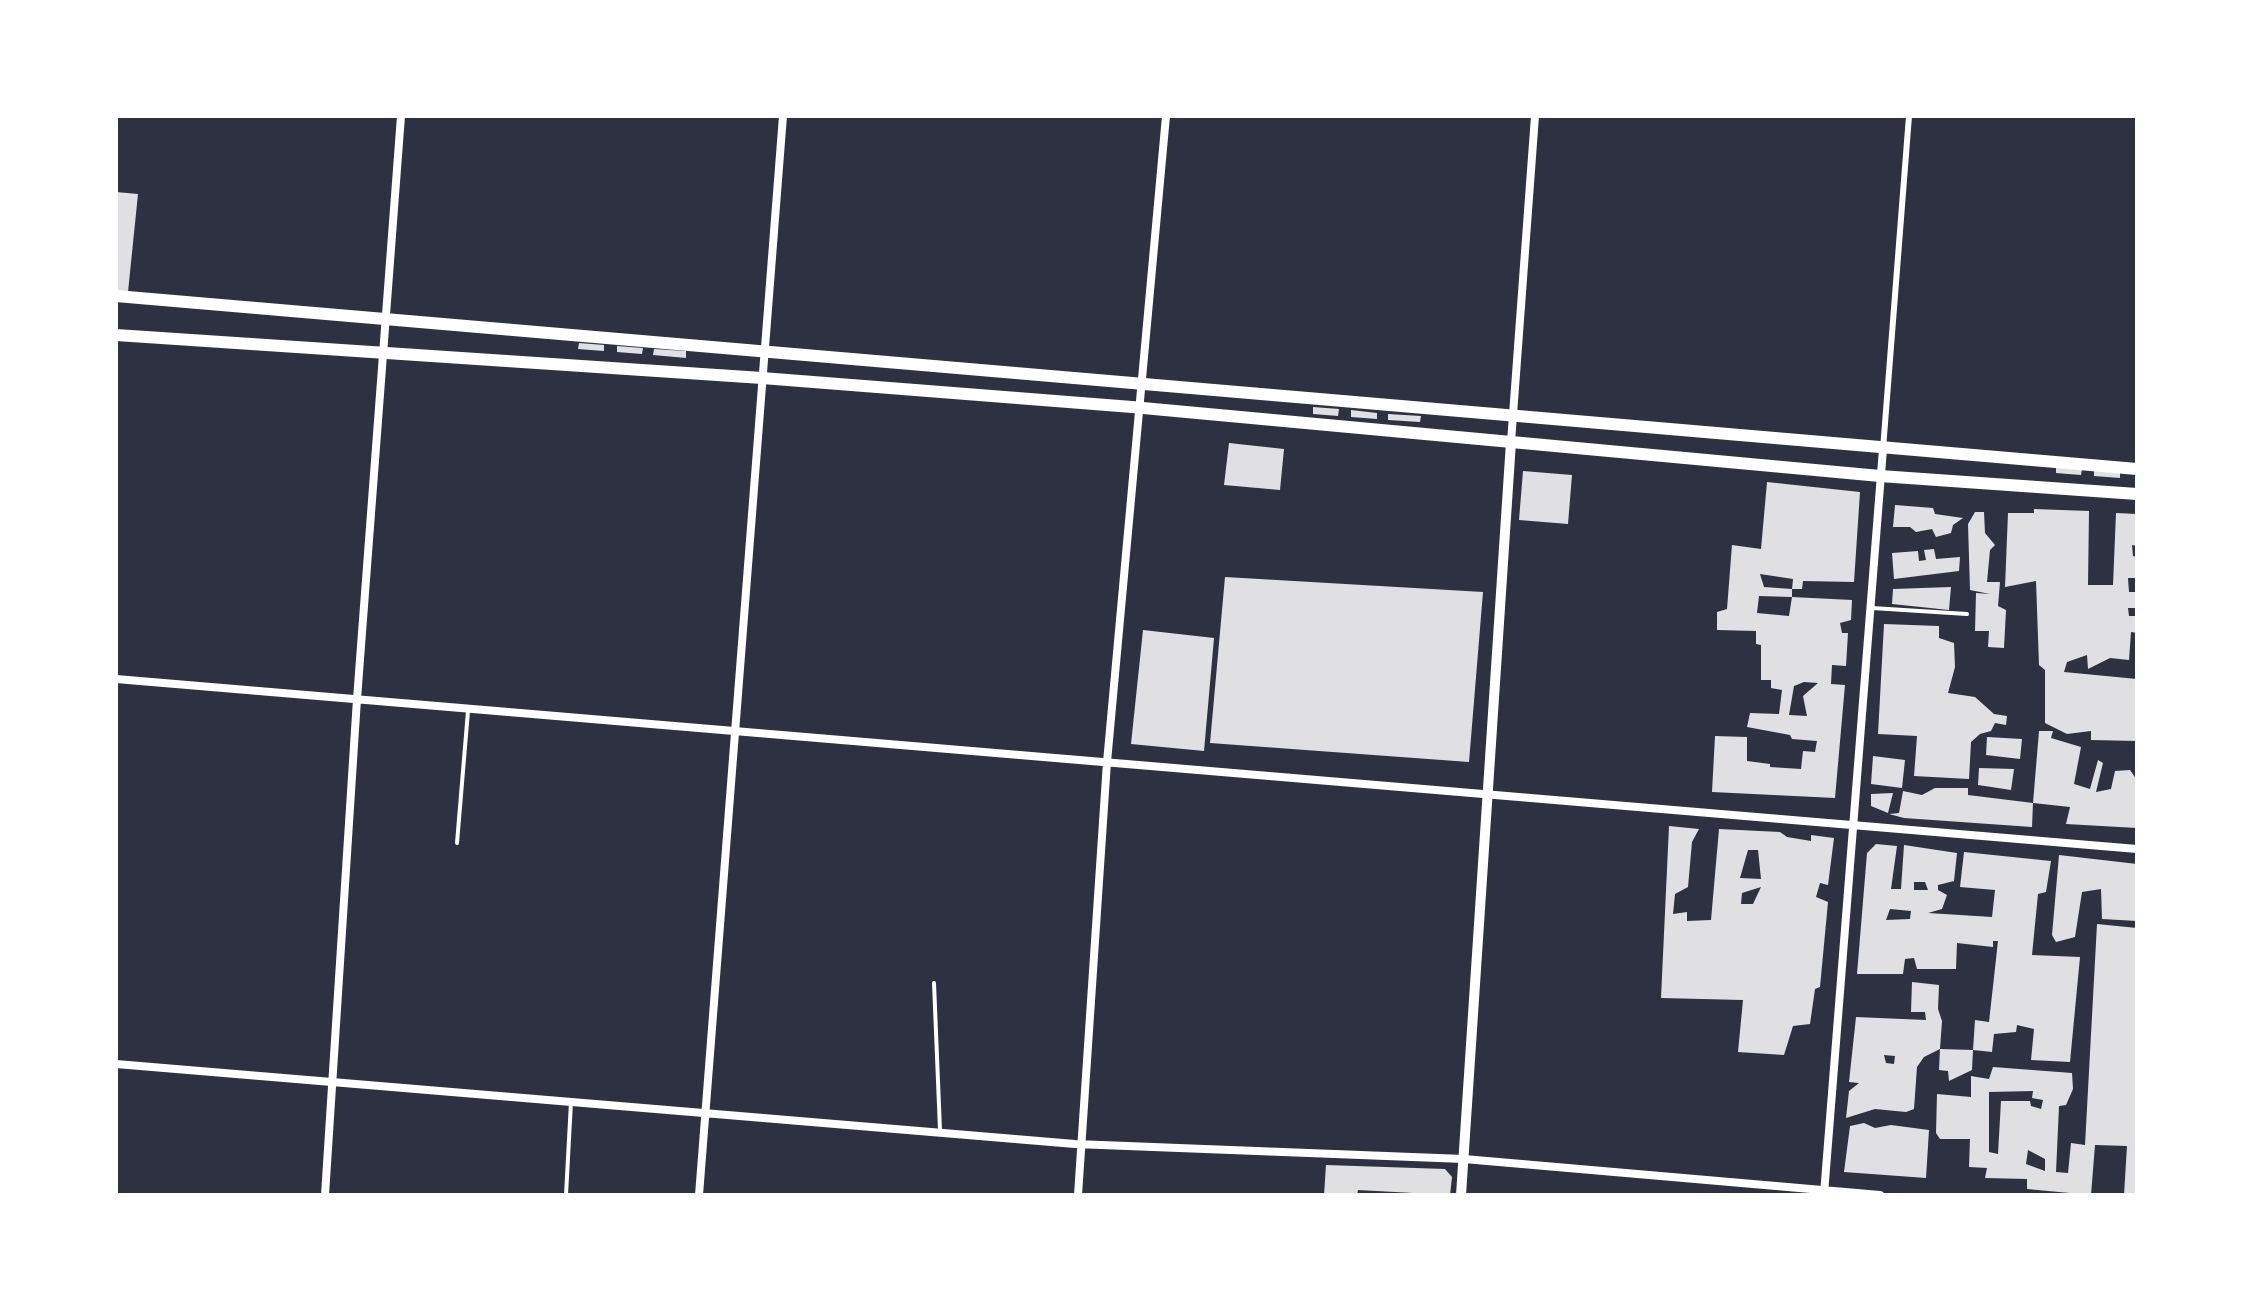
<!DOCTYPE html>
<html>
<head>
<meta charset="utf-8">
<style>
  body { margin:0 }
  #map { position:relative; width:2253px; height:1311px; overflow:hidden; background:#2d3142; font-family:Merriweather,serif }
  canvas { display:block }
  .frame { position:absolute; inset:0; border:118px solid #fff; pointer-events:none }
</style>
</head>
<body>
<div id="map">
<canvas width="2253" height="1311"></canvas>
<div class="frame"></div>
</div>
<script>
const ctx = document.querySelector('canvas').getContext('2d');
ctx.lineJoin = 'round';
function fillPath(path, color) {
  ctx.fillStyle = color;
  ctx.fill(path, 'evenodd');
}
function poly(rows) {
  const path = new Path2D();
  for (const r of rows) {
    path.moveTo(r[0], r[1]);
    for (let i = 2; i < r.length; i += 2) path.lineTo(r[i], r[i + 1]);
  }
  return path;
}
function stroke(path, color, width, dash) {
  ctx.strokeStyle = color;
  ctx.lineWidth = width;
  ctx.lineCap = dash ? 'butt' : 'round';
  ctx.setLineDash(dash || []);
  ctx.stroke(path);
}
fillPath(poly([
  [116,192,138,194,128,292,116,291],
  [579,343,604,345,604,351,578,349],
  [617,346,643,348,642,354,617,352],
  [654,349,686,351,686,358,653,355],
  [1313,407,1339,409,1338,416,1313,414],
  [1351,410,1377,413,1377,419,1351,417],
  [1388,414,1421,416,1420,422,1388,420],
  [1229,443,1284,449,1280,490,1224,485],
  [2056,467,2082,469,2081,475,2056,473],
  [2094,470,2120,472,2120,478,2094,476],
  [1523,471,1572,475,1568,524,1519,520],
  [1767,482,1860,492,1854,582,1803,581,1802,589,1792,589,1792,597,1759,596,1757,613,1789,616,1792,597,1852,600,1851,620,1840,623,1842,633,1848,633,1846,666,1832,665,1831,684,1845,685,1835,798,1712,792,1715,736,1747,737,1747,761,1770,764,1770,767,1801,769,1803,751,1815,752,1817,741,1792,739,1790,735,1747,727,1750,713,1779,714,1782,690,1771,688,1771,680,1761,680,1761,645,1756,644,1756,631,1717,630,1717,612,1727,609,1732,545,1761,549],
  [1760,574,1793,579,1792,589,1764,587],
  [1804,682,1818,683,1803,696,1807,716,1789,715,1794,686],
  [1895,505,1933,508,1935,514,1963,518,1953,525,1951,533,1936,537,1932,529,1916,532,1910,527,1893,527],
  [2034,509,2089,511,2088,585,2113,585,2116,513,2137,514,2137,546,2132,545,2133,556,2137,557,2137,578,2128,578,2129,592,2137,592,2137,608,2128,608,2129,616,2137,616,2137,633,2131,632,2129,660,2110,658,2088,669,2087,655,2067,662,2064,672,2137,679,2137,741,2091,740,2091,731,2067,734,2045,723,2045,670,2039,665,2036,581,2005,587,2008,513,2034,513],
  [1975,512,1984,512,1985,533,1995,545,1990,550,1987,582,2000,582,1998,606,2006,610,2004,648,1988,647,1989,631,1975,631,1976,593,1990,594,1970,590,1968,524],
  [1934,549,1936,559,1960,557,1959,571,1894,579,1892,553,1918,551,1919,561,1926,560,1924,550],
  [1225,577,1483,592,1469,762,1210,743],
  [1951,587,1949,610,1892,604,1893,589],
  [1884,624,1939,626,1939,638,1954,643,1955,667,1948,693,1975,697,1994,714,2007,716,2006,725,1995,723,1991,731,1980,734,1971,742,1969,779,1914,776,1917,736,1878,734],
  [1143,630,1214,638,1204,751,1131,744],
  [2039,731,2053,731,2051,738,2081,747,2074,784,2090,789,2098,760,2103,763,2096,792,2111,789,2115,771,2130,770,2137,780,2137,828,2066,824,2070,807,2033,803],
  [1987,737,2022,739,2020,759,1986,755],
  [1873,756,1905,760,1902,788,1871,784],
  [1979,768,2014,769,2011,790,1978,785],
  [1935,788,1968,788,1968,795,2033,803,2032,827,1904,818,1889,814,1899,813,1903,791,1922,795],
  [1893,793,1888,813,1871,806,1871,794],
  [1669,826,1699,829,1692,842,1688,887,1675,894,1673,914,1687,912,1687,921,1711,920,1719,829,1780,832,1787,837,1811,841,1811,835,1834,838,1828,885,1820,883,1816,897,1828,902,1820,987,1815,989,1810,1024,1793,1026,1784,1055,1738,1052,1743,1000,1661,998],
  [1748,850,1758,850,1761,879,1740,878],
  [1761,887,1753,904,1741,904,1742,893],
  [1876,844,1897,846,1891,889,1901,889,1904,845,1957,853,1954,881,1938,885,1938,890,1947,895,1942,909,1928,913,1992,917,1995,890,1960,887,1964,852,2051,861,2046,892,2038,894,2032,955,2080,957,2070,1062,2031,1060,2034,1029,2017,1025,2016,1032,1994,1034,1992,1052,1973,1050,1975,1020,1989,1022,1998,941,1993,941,1993,947,1957,943,1956,969,1917,969,1914,958,1905,959,1903,974,1857,974,1867,853],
  [1914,882,1925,882,1928,890,1914,890],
  [1890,909,1911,911,1910,919,1886,920],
  [2059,855,2137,864,2137,921,2102,919,2101,889,2082,892,2075,937,2056,942,2052,935],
  [2097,924,2137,928,2137,1195,2124,1195,2127,1146,2095,1145,2091,1195,2027,1189,2027,1179,1985,1178,1987,1168,1969,1167,1970,1139,1940,1139,1936,1133,1937,1094,1971,1097,1971,1076,1989,1079,1993,1067,2072,1073,2073,1089,2066,1105,2059,1106,2056,1172,2068,1173,2071,1143,2085,1145],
  [2033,1091,2032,1098,2043,1100,2041,1109,2031,1106,2030,1101,2001,1101,1998,1154,1989,1152,1989,1092],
  [2028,1150,2045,1159,2045,1171,2026,1164],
  [1912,982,1939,985,1938,1009,1942,1021,1940,1049,1973,1050,1972,1070,1949,1081,1948,1071,1939,1070,1940,1049,1924,1057,1917,1067,1914,1109,1906,1112,1875,1109,1846,1118,1849,1091,1859,1083,1849,1082,1856,1017,1926,1020,1925,1012,1911,1012],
  [1884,1055,1895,1056,1894,1064,1886,1063],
  [1864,1123,1875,1128,1891,1125,1929,1130,1926,1178,1844,1172,1850,1126],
  [1326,1165,1445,1169,1452,1177,1450,1195,1358,1190,1357,1195,1324,1195]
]), '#e0e0e3');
stroke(poly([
  [1872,608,1967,614],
  [457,843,468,711],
  [934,983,940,1130],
  [566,1195,571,1102]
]), '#fff', 4);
stroke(poly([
  [1883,449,1909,116]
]), '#fff', 6);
stroke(poly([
  [1511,442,1535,116],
  [116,679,2137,849],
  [116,1064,1075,1144,1464,1159,1880,1195],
  [1824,1194,1883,449],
  [325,1195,357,699,401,116],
  [699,1195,783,116],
  [1078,1195,1107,762,1166,116]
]), '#fff', 8);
stroke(poly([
  [1461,1195,1511,442]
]), '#fff', 10);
stroke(poly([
  [116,296,2137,469],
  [116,335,762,378,1132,407,1880,476,2137,494]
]), '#fff', 12);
</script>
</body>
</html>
